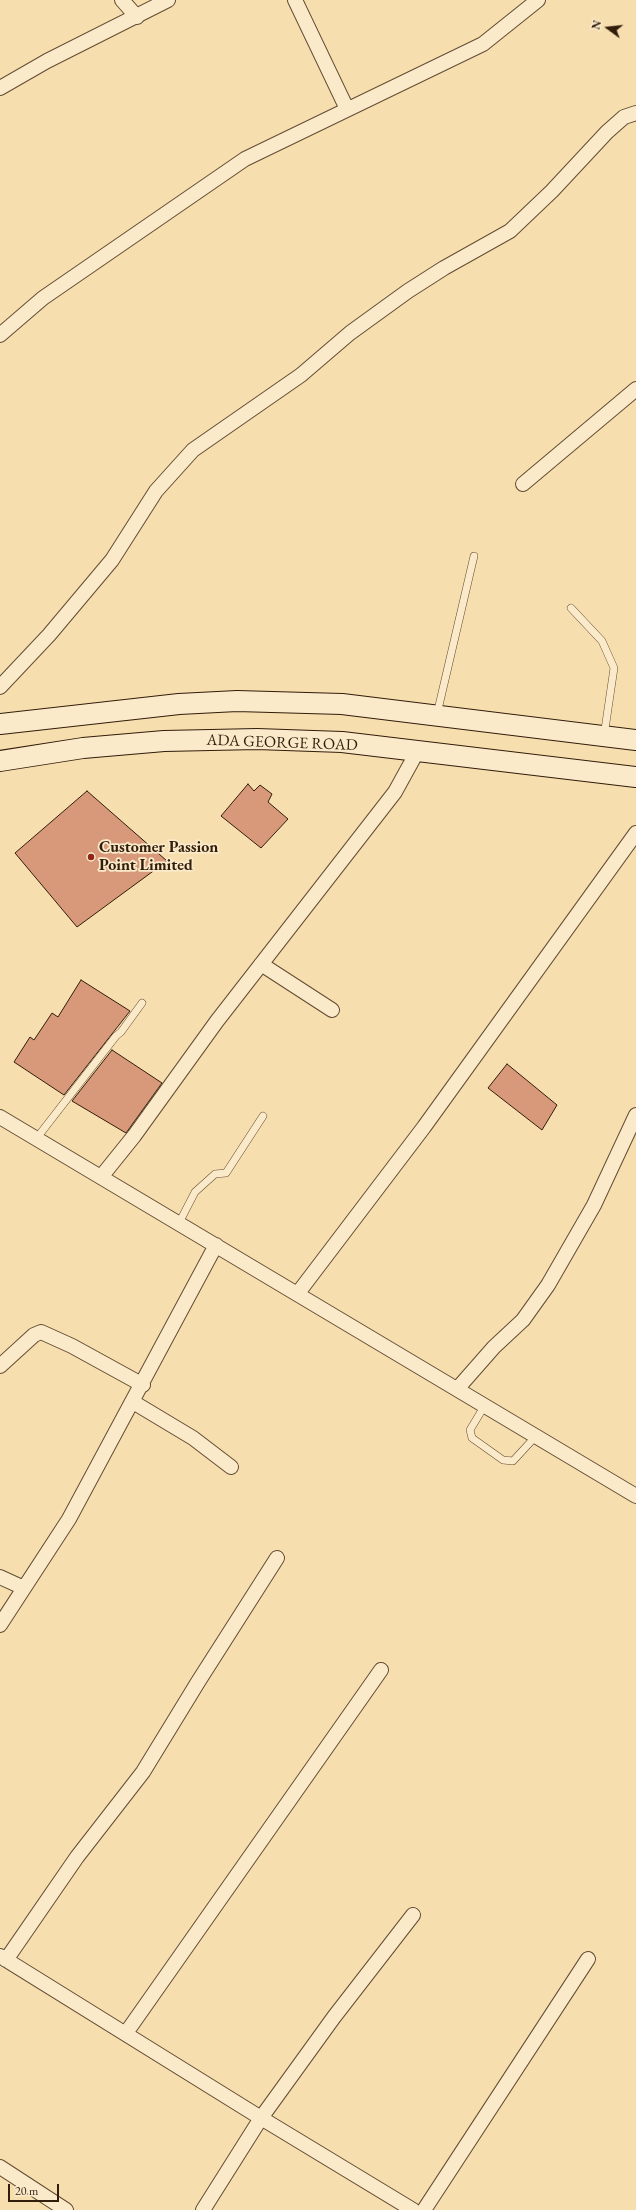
<!DOCTYPE html>
<html>
<head>
<meta charset="utf-8">
<style>
  body { margin:0 }
  #map { position:relative; width:636px; height:2210px; overflow:hidden; background:#f7deae; font-family:"EB Garamond",serif }
  canvas { display:block }
  .north { position:absolute; left:588px; top:8px; width:40px; height:40px; -webkit-text-stroke:3px #faeaca; paint-order:stroke; rotate:285deg; font-size:11px; font-weight:700; line-height:16px; text-align:center; color:#321c0a }
  .north::after { content:''; display:block; margin:auto; width:14px; height:18px; background:#321c0a; clip-path:polygon(50% 0,100% 100%,50% 72%,0 100%) }
  .scale { position:absolute; left:8px; top:2184px; width:51px; height:18px; box-sizing:border-box; border:2px solid #321c0a; border-top:0; padding-left:5px; font-size:12px; line-height:14px; white-space:nowrap; color:#321c0a; -webkit-text-stroke:3px #faeaca; paint-order:stroke }
</style>
</head>
<body>
<div id="map">
<canvas width="636" height="2210"></canvas>
<div class="north">N</div>
<div class="scale">20 m</div>
</div>
<script>
const ctx = document.querySelector('canvas').getContext('2d');
ctx.lineJoin = 'round';
function fillPath(path, color) {
  ctx.fillStyle = color;
  ctx.fill(path, 'evenodd');
}
function poly(rows) {
  const path = new Path2D();
  for (const r of rows) {
    path.moveTo(r[0], r[1]);
    for (let i = 2; i < r.length; i += 2) path.lineTo(r[i], r[i + 1]);
  }
  return path;
}
function stroke(path, color, width, dash) {
  ctx.strokeStyle = color;
  ctx.lineWidth = width;
  ctx.lineCap = dash ? 'butt' : 'round';
  ctx.setLineDash(dash || []);
  ctx.stroke(path);
}
function write(font, color, halo, rows, align = 'center') {
  ctx.font = font + ' "EB Garamond",serif';
  ctx.lineWidth = 3.5;
  ctx.setLineDash([]);
  ctx.textBaseline = 'middle';
  ctx.strokeStyle = halo;
  ctx.fillStyle = color;
  for (const [text, x, y, turn = 0] of rows) {
    ctx.save();
    ctx.translate(x, y);
    ctx.rotate((+turn || 0) * Math.PI / 180);
    ctx.textAlign = isNaN(turn) ? turn : align;
    if (halo) ctx.strokeText(text, 0, 0);
    ctx.fillText(text, 0, 0);
    ctx.restore();
  }
}
const building = poly([
  [248,784,254,791,260,785,272,794,268,802,288,819,261,848,221,816,248,784],
  [87,791,167,861,77,927,15,853,87,791],
  [81,980,130,1011,64,1095,14,1062,30,1037,34,1040,52,1013,58,1017,81,980],
  [112,1050,162,1083,126,1133,72,1101,112,1050],
  [507,1064,557,1105,542,1130,488,1088,507,1064]
]);
fillPath(building, '#d79979');
stroke(building, '#321c0a', 1);
const service = poly([
  [571,608,602,641,614,668,604,736],
  [437,714,474,556],
  [36,1139,116,1036,121,1032,142,1003],
  [179,1223,195,1192,215,1174,226,1173,263,1116],
  [485,1405,470,1430,472,1438,503,1460,513,1461,536,1436]
]);
const minor = poly([
  [122,0,137,17],
  [295,0,347,109],
  [0,88,47,61,168,0],
  [0,335,43,298,245,159,483,44,538,0],
  [523,484,636,389],
  [0,687,49,635,112,560,156,491,193,450,301,375,350,333,408,291,444,268,510,231,552,191,607,132,624,117,636,113],
  [261,964,332,1010],
  [0,1117,636,1496],
  [101,1177,134,1136,217,1021,395,792,417,752],
  [298,1293,424,1127,636,833],
  [0,1366,34,1335,41,1332,72,1346,143,1385],
  [458,1388,494,1347,523,1320,548,1285,594,1205,636,1115],
  [133,1402,193,1438,231,1467],
  [0,1577,24,1588],
  [0,1625,69,1519,216,1245],
  [0,1956,261,2118,203,2210],
  [6,1960,77,1857,143,1772,198,1682,277,1558],
  [126,2033,381,1670],
  [0,2167,66,2210],
  [413,2210,261,2118,334,2017,413,1915],
  [424,2210,588,1959]
]);
const secondary = poly([
  [0,724,179,704,237,701,342,704,636,740],
  [0,761,83,748,164,741,257,739,342,742,636,777]
]);
stroke(service, '#634c33', 8);
stroke(minor, '#634c33', 16);
stroke(secondary, '#321c0a', 22);
stroke(service, '#faeaca', 7);
stroke(minor, '#faeaca', 14);
stroke(secondary, '#faeaca', 20);
for (const [x, y, r, color] of [
  [91,857,4,"#8f2418"]
]) {
  const dot = new Path2D();
  dot.arc(x, y, r, 0, 2 * Math.PI);
  ctx.fillStyle = color;
  ctx.fill(dot);
  stroke(dot, '#faeaca', 1.5);
}
write('16px', '#321c0a', '#faeaca', [
  ["ADA GEORGE ROAD",282,743,2]
]);
write('bold 16px', '#321c0a', '#faeaca', [
  ["Customer Passion",99,848],
  ["Point Limited",99,866]
], 'left');
</script>
</body>
</html>
